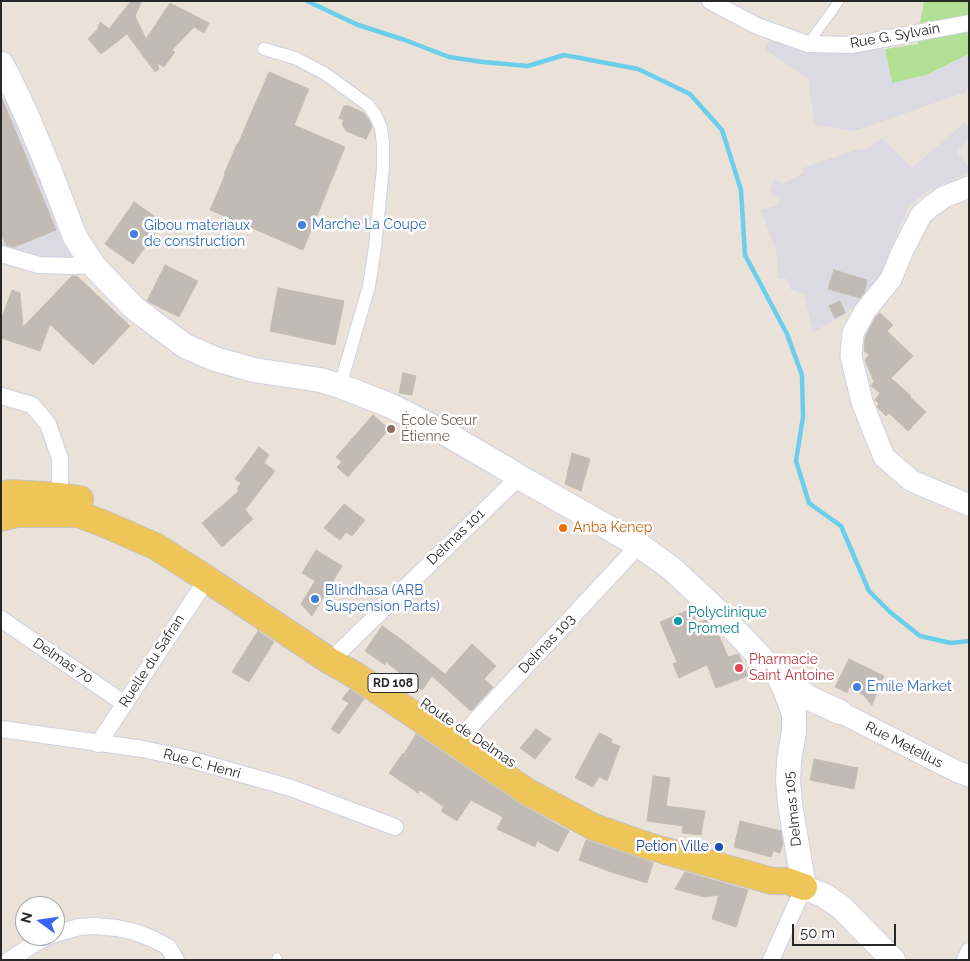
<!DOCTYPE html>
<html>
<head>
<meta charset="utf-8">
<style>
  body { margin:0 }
  #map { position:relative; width:970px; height:961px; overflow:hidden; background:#eae1d8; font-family:Raleway,sans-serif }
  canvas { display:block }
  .frame { position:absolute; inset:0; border:2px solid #272727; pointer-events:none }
  .north { position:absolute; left:15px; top:896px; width:50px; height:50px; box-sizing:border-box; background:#fff; border:1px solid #a9a9a9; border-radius:50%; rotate:284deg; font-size:14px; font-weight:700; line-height:20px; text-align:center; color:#272727 }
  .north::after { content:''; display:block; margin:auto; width:18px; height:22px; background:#3863f7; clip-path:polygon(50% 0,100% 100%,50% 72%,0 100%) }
  .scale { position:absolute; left:792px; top:924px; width:104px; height:22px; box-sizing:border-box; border:2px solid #272727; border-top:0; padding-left:6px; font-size:15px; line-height:18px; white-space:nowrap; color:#272727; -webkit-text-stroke:4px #fff; paint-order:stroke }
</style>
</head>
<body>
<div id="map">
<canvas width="970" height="961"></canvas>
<div class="frame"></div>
<div class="north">N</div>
<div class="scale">50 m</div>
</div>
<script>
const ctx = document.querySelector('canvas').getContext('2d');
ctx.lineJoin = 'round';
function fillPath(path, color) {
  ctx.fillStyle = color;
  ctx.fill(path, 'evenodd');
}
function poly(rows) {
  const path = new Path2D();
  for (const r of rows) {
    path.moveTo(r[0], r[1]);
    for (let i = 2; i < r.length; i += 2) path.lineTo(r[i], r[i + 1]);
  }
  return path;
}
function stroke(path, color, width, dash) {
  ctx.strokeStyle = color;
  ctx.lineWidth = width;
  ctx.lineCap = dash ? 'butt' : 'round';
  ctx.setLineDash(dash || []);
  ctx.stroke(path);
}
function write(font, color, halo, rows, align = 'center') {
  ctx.font = font + ' Raleway,sans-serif';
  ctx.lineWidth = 5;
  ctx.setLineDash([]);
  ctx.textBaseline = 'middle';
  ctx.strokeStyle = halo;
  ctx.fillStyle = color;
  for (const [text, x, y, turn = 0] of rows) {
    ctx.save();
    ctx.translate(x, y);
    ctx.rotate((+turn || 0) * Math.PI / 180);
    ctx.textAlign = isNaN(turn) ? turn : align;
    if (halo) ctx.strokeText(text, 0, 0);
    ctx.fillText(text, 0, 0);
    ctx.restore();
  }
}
fillPath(poly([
  [769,41,837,52,885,49,892,83,926,75,969,54,969,83,966,92,854,131,815,125,808,79,765,49],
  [11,98,76,260,41,261,1,246,1,102],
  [964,123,969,128,969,138,957,152,969,168,969,172,926,192,909,206,896,235,883,271,860,301,844,315,813,332,804,294,790,289,787,279,779,279,776,250,761,210,776,206,779,200,770,191,774,180,784,183,804,173,803,168,853,151,868,148,882,138,912,168]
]), '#dbd9e2');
fillPath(poly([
  [924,1,969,1,969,54,926,75,892,83,885,49,918,44,919,28]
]), '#b1e094');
stroke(poly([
  [307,1,358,25,405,40,449,57,483,62,528,66,564,55,638,69,690,94,722,130,741,190,745,255,787,334,802,375,803,417,796,461,809,503,841,526,869,591,890,612,920,636,951,643,969,641]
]), '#6bcfec', 4.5);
const building = poly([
  [131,1,142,1,135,16,146,39,170,3,209,23,204,33,194,27,172,50,175,52,164,67,157,63,159,69,155,72,127,34,101,54,88,39,97,30,100,22,109,29,131,1],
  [269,72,309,89,294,125,345,147,303,250,210,210,225,175,224,174,237,144,238,144,269,72],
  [1,96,56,230,14,247,6,245,1,233,1,96],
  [344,106,349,106,364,113,369,120,372,127,366,139,346,131,342,124,344,120,339,118,344,106],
  [134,202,163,222,133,264,105,244,134,202],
  [165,265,198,281,179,317,147,301,165,265],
  [834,270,867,280,864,293,860,298,828,289,834,270],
  [72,276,77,276,130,326,93,365,50,324,40,351,1,338,1,320,12,290,20,293,23,327,72,276],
  [278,288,344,301,335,345,270,331,278,288],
  [840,301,845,313,835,318,829,306,840,301],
  [880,313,893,325,887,331,913,356,891,378,911,396,910,397,926,412,908,431,889,413,886,416,878,408,877,406,879,404,875,400,880,393,871,386,874,382,865,360,869,355,864,351,865,338,875,318,880,313],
  [403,373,416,376,412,395,399,393,403,373],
  [373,415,389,429,348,477,337,467,342,462,336,457,373,415],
  [259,447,269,455,264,463,275,471,245,510,253,519,222,547,202,523,239,491,237,489,241,483,235,479,259,447],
  [572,453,590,459,581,491,565,484,572,453],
  [344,504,365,520,352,536,346,532,340,540,324,528,344,504],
  [316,550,342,566,312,616,301,604,315,581,302,573,316,550],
  [691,609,697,623,706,620,713,627,715,632,717,631,728,657,738,654,739,655,748,676,716,688,707,665,679,678,673,664,677,662,660,622,691,609],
  [382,626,402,640,445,674,472,644,496,666,484,679,493,687,471,711,432,676,422,690,386,662,385,665,365,651,382,626],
  [258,631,274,642,249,682,232,672,258,631],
  [849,659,884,676,872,705,862,694,849,687,847,693,835,687,849,659],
  [350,689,364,699,339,734,331,729,349,703,342,699,350,689],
  [536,729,551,739,535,759,520,748,536,729],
  [599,733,612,739,611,743,620,746,607,781,599,777,593,787,575,778,599,733],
  [416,734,520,804,569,831,558,852,537,841,535,847,497,829,503,817,471,800,457,821,441,811,444,807,420,790,418,793,389,773,403,753,404,754,416,734],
  [814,759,858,768,854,789,810,780,814,759],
  [653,776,670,778,666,806,705,811,701,835,682,833,683,826,647,821,653,776],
  [740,821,781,831,783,843,780,853,773,851,771,857,734,847,740,821],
  [586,840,653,863,647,883,611,872,579,860,586,840],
  [685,872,748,890,736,927,712,919,719,895,704,897,675,889,685,872]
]);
fillPath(building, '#c2bbb5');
stroke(building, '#c4bdb2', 1);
const service = poly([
  [808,44,839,1],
  [277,960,277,958]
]);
const pedestrian = poly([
  [264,49,295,58,324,73,368,105,376,116,381,128,383,143,383,168,375,247,369,286,340,386]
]);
const minor = poly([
  [710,1,757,26,808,44,852,45,969,23],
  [1,254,39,265,72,266,93,265],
  [1,396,32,405,48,424,60,459,60,505],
  [1,619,125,704],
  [330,661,519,477],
  [1,729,143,749,189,759,291,788,395,827],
  [98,744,207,579],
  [456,744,477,719,639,545],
  [55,934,79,927,95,926,117,928,135,932,153,939,168,947,176,960],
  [9,960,39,941,50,936],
  [771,960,804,887],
  [965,960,969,951]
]);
const tertiary = poly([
  [969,187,944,197,931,206,921,215,902,252,891,279,865,311,853,333,851,356,862,402,884,457,912,481,969,505],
  [840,712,956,771,969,776]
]);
const secondary = poly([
  [1,64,7,74,26,114,49,169,75,237,93,265,134,308,185,346,215,359,254,370,320,380,340,386,389,405,445,433,510,471,519,477,639,545,671,568,714,608,765,662,793,687,809,698,840,712],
  [779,677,785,689,794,714,794,731,789,761,788,781,790,804,804,887,825,896,841,907,893,960]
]);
const primary = poly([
  [1,496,10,493,60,496,80,499],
  [1,518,17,514,78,514,102,523,155,546,207,579,330,661,355,675,528,792,594,827,648,846,772,881,787,881,804,887]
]);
stroke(service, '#ced2e0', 11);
stroke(pedestrian, '#ced2e0', 14);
stroke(minor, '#ced2e0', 18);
stroke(tertiary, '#ced2e0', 23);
stroke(secondary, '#ced2e0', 26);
stroke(primary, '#c3c3c3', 28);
stroke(service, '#fff', 9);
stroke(pedestrian, '#fff', 12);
stroke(minor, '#fff', 16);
stroke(tertiary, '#fff', 21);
stroke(secondary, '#fff', 24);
stroke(primary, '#eec559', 26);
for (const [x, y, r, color] of [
  [302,225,5,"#3f7fe0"],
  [134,234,5,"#3f7fe0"],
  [391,429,5,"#8d6e63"],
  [563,528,5,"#e8710a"],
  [315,599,5,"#3f7fe0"],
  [678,621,5,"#0f9aa8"],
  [739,668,5,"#e0444e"],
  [857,687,5,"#3f7fe0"],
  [719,847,5,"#1a4fb4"]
]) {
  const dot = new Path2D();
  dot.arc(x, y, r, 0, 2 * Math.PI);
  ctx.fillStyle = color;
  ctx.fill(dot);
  stroke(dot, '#fff', 2);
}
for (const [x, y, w] of [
  [393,683,50]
]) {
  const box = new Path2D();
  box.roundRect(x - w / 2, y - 9.5, w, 19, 4);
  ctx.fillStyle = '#fff';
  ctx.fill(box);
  stroke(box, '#272727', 1);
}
write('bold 12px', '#272727', null, [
  ["RD 108",393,683]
]);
write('14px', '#272727', '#fff', [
  ["Rue G. Sylvain",895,36,-10],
  ["Delmas 101",456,537,-44],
  ["Delmas 103",547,644,-47],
  ["Delmas 70",63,661,34],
  ["Ruelle du Safran",152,661,-57],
  ["Route de Delmas",468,733,34],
  ["Rue Metellus",904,745,27],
  ["Rue C. Henri",202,764,15],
  ["Delmas 105",793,809,-96]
]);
write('14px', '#366cbe', '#fff', [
  ["Marche La Coupe",312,225],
  ["Gibou materiaux",144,226],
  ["de construction",144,242],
  ["Blindhasa (ARB",325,591],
  ["Suspension Parts)",325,607],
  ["Emile Market",867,687]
], 'left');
write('14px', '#785e54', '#fff', [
  ["École Sœur",401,421],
  ["Étienne",401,437]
], 'left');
write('14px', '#c56008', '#fff', [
  ["Anba Kenep",573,528]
], 'left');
write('14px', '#0d838f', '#fff', [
  ["Polyclinique",688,613],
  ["Promed",688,629]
], 'left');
write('14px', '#be3a42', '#fff', [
  ["Pharmacie",749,660],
  ["Saint Antoine",749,676]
], 'left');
write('14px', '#164399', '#fff', [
  ["Petion Ville",709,847]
], 'right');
</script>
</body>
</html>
